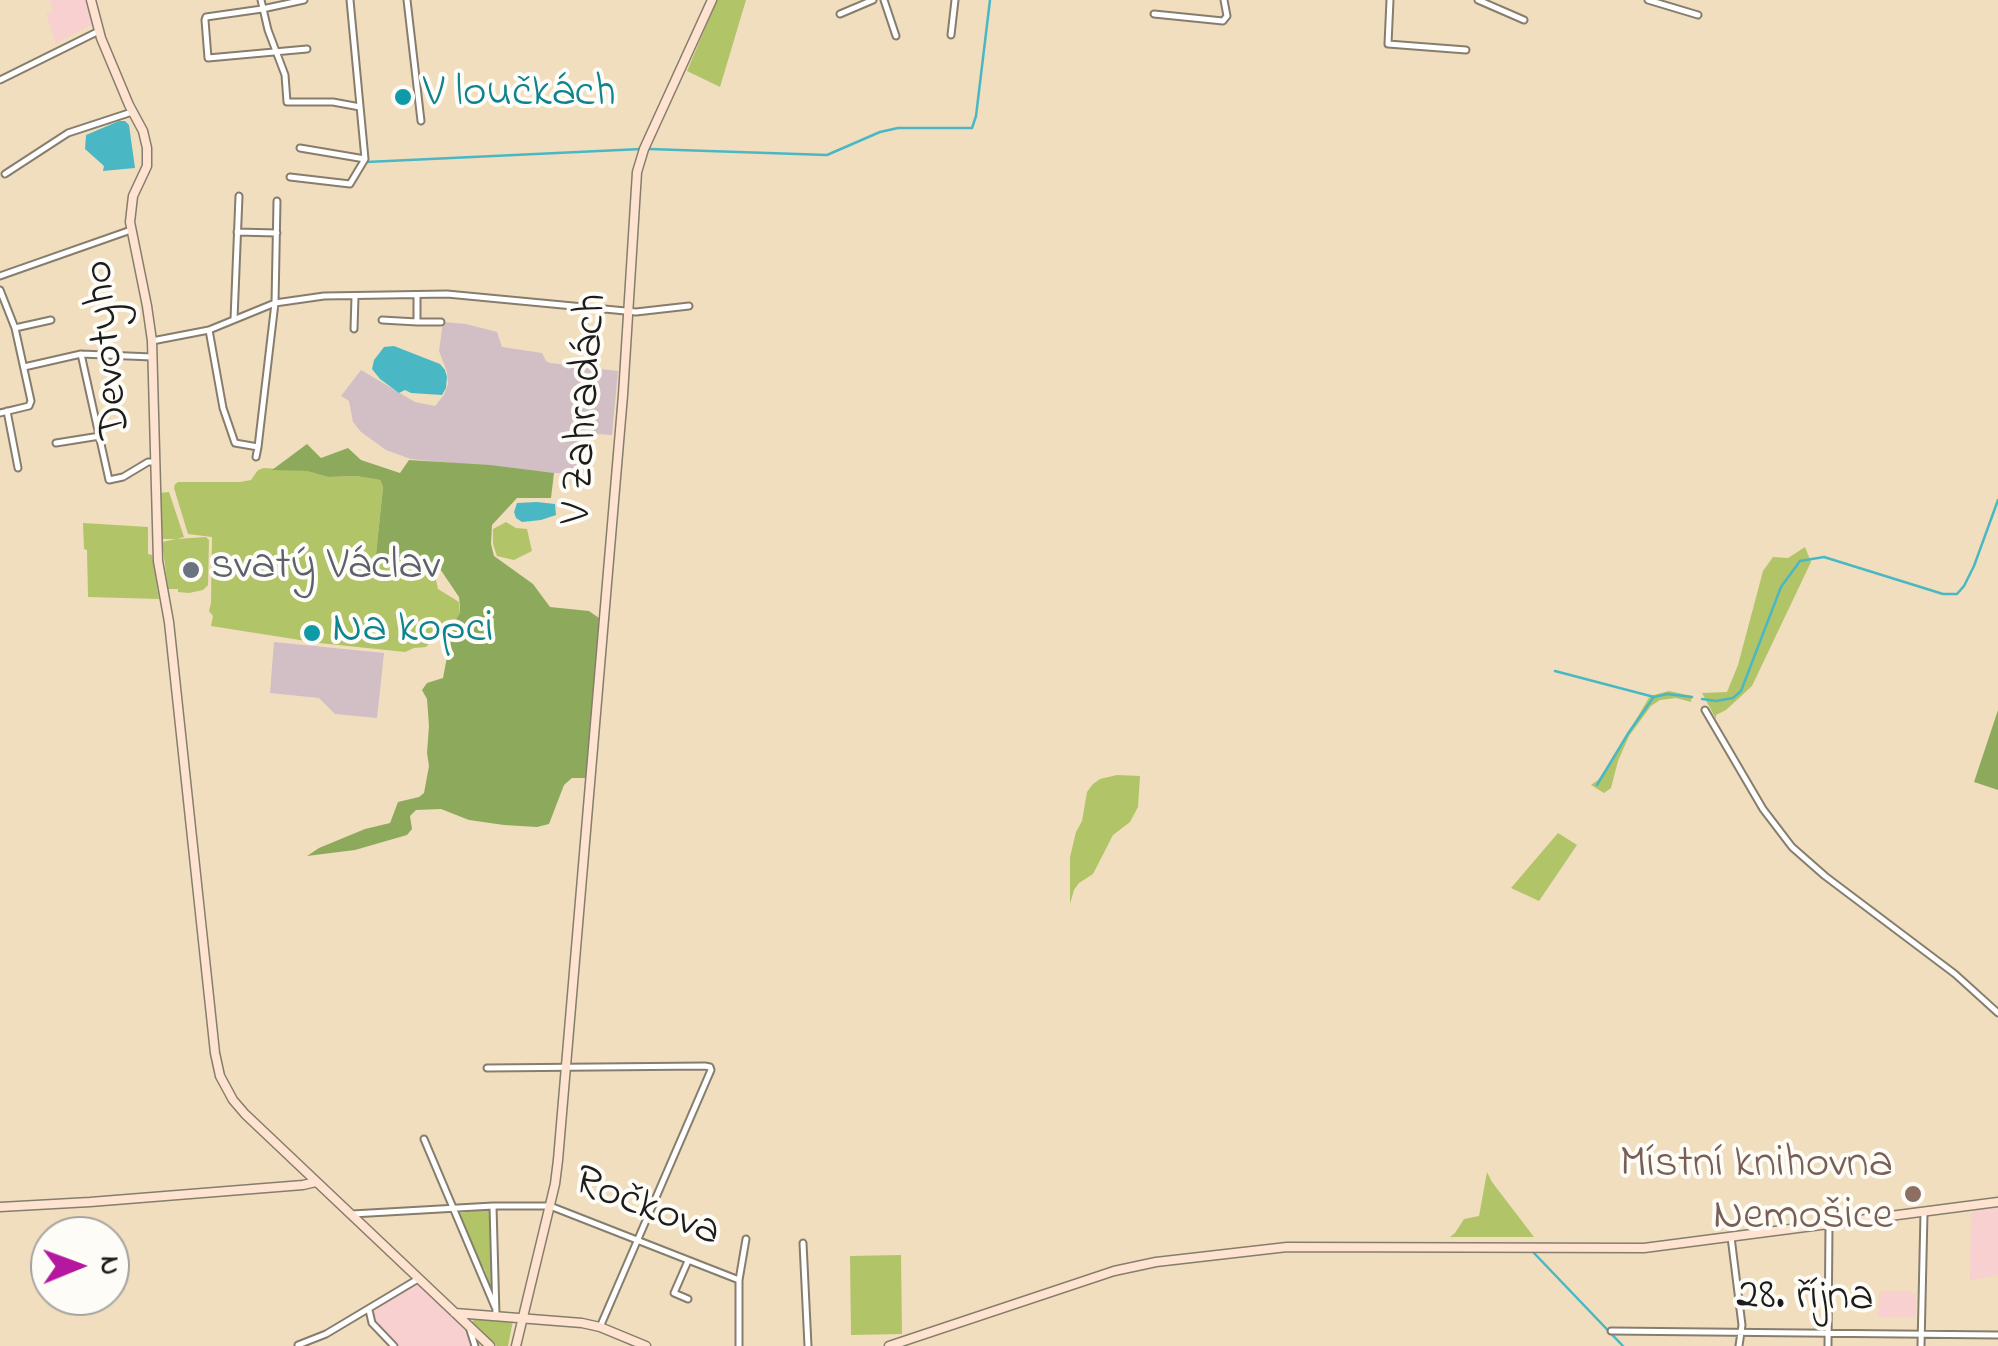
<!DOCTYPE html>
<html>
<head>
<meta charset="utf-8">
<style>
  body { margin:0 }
  #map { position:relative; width:1998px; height:1346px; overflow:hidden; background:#f1debe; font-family:"Indie Flower",sans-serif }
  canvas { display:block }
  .north { position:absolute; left:30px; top:1216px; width:100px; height:100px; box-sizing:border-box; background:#fdfcf7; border:2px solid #a3a29f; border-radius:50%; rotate:89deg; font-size:28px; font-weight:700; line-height:40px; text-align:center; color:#1c1c1c }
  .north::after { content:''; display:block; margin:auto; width:35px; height:45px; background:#b5179e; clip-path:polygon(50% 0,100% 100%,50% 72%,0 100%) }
</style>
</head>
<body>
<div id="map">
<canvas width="1998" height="1346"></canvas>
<div class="north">N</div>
</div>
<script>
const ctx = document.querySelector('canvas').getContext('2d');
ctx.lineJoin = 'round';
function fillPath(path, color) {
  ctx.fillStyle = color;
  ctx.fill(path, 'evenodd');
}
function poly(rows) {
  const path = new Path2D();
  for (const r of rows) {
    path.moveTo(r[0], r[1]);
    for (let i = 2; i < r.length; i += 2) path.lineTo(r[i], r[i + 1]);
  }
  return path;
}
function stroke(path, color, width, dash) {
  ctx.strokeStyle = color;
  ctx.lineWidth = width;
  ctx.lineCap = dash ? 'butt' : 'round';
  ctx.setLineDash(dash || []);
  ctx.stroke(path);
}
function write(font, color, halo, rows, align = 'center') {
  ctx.font = font + ' "Indie Flower",sans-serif';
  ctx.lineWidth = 8;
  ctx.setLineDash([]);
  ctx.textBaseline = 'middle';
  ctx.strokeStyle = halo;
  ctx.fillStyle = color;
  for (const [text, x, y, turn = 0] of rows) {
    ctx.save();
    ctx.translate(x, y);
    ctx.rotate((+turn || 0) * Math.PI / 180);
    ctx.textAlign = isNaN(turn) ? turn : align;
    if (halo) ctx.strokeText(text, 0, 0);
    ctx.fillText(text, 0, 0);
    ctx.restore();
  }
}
fillPath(poly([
  [50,0,87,0,93,24,58,42,56,45,46,13,53,12],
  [1998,1206,1998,1275,1970,1280,1971,1212],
  [416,1284,469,1333,472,1346,396,1346,375,1325,373,1310],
  [1879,1291,1912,1291,1912,1294,1916,1294,1916,1317,1878,1317]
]), '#f7d0cf');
fillPath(poly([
  [443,322,466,324,497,332,502,347,542,353,546,361,550,363,618,371,612,435,597,434,592,440,589,473,552,473,411,459,386,450,361,432,353,422,349,401,341,396,361,370,415,402,435,406,444,395,448,384,447,372,439,351],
  [274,642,384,653,377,718,335,714,319,698,270,693]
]), '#d2bec5');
fillPath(poly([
  [717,0,746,0,720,87,687,71],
  [264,468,308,471,328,477,356,476,380,480,383,487,376,554,423,565,434,570,438,589,459,602,460,613,455,624,441,630,426,647,414,648,405,652,319,643,211,626,213,616,209,611,211,603,212,537,188,534,174,488,175,484,178,482,240,482,251,480,258,470],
  [169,492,184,537,177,539,206,537,209,540,208,585,203,590,189,593,178,592,178,589,168,589,162,542,176,539,160,539,159,493],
  [506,522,516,528,527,529,532,551,514,560,497,556,493,544,493,529],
  [83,523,148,527,148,554,152,555,159,599,88,597,87,550,84,549],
  [1805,547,1811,562,1752,686,1726,710,1716,715,1716,719,1702,693,1727,692,1738,665,1763,571,1773,557,1788,558],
  [1669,691,1692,696,1691,702,1676,698,1660,700,1651,706,1629,736,1618,761,1611,788,1604,793,1591,785,1598,780,1613,758,1650,696],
  [1117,775,1140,776,1138,807,1130,822,1113,835,1093,874,1079,883,1074,890,1070,904,1070,857,1076,832,1082,821,1087,792,1093,784,1100,779],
  [1558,833,1577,845,1539,901,1511,888],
  [1487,1172,1492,1182,1534,1237,1450,1237,1455,1233,1464,1219,1479,1216],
  [490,1209,493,1255,491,1257,493,1276,492,1294,487,1281,488,1279,484,1268,480,1267,459,1213],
  [901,1255,902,1334,851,1335,850,1256],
  [477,1318,513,1321,508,1346,497,1346,471,1322]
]), '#b2c468');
fillPath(poly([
  [307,444,321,458,348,448,361,460,400,473,409,460,490,465,554,473,551,498,517,498,492,525,491,544,494,556,533,584,550,607,589,611,599,618,586,778,572,778,564,785,549,824,537,827,504,825,469,820,441,809,416,810,410,816,412,829,407,835,355,850,307,856,319,848,365,829,390,823,398,802,419,797,424,793,429,766,427,753,429,726,427,699,422,690,427,683,443,678,453,625,460,613,460,606,459,597,436,563,376,554,383,487,380,480,356,476,328,477,307,471,272,470],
  [1998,710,1998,790,1974,782]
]), '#8daa5c');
fillPath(poly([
  [119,121,125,121,129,125,135,168,103,171,104,166,85,149,86,135],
  [394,346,440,364,445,370,447,377,446,388,442,395,411,393,405,390,399,393,380,379,372,369,374,360,384,347],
  [537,502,555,504,556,515,541,520,522,522,516,518,514,512,517,503]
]), '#4ab8c4');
stroke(poly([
  [649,149,827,155,880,132,898,128,972,128,976,116,990,0],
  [367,162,641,149],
  [1555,671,1654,697,1667,694,1692,697],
  [1702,699,1716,701,1733,698,1741,691,1781,587,1800,561,1824,557,1943,594,1957,594,1964,586,1974,566,1998,500],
  [1597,785,1629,732,1653,698],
  [1533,1252,1623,1346]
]), '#4ab8c4', 2.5);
const street = poly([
  [261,0,268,30,285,75,287,102,333,102,360,107],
  [304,0,262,9,206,17,205,20,208,58,307,49],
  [407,0,421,121],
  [884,0,896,36],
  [1390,0,1388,44,1466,50],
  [1478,0,1524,20],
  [1648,0,1698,15],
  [840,14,873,0],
  [1154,14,1223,21,1227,16,1224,0],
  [951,35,955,0],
  [0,80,99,31],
  [300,148,365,159],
  [5,174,68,133,132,112],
  [290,177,350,184,365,159,350,0],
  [237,232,277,233],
  [0,276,131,230],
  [0,290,15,328,31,401,29,406,0,413],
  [417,295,417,322,441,322],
  [234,319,239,196],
  [382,320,417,322],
  [15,328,51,320],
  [354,329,355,296],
  [209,330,223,408,235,443,258,447,275,303,277,201],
  [152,341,209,330,275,303,324,296,447,294,636,312,689,306],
  [81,354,109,480,123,477,148,462,155,462],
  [24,367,81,354,152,357],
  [7,411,18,468],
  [56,443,100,436],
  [256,457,258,447],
  [1705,710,1763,809,1792,847,1825,876,1955,974,1998,1013],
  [487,1068,705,1066,710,1067,711,1070,600,1327],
  [424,1139,495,1307],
  [493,1206,496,1315],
  [352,1214,493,1206,550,1206,739,1280],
  [1731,1237,1742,1325,1739,1346],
  [803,1243,808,1346],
  [688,1299,674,1293,688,1261],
  [369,1310,372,1323,394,1346],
  [470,1330,475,1346],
  [1611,1331,1998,1335],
  [298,1345,326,1334,418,1279],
  [739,1346,739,1280,746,1239],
  [1828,1346,1829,1225],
  [1921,1346,1924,1213]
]);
const secondary = poly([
  [91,0,101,38,129,105,143,131,147,148,147,166,133,196,130,222,147,306,152,341,158,561,169,622,215,1053,220,1076,233,1100,245,1114,490,1346],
  [0,1207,90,1202,303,1185,316,1182],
  [455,1313,582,1323,600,1327,646,1346],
  [516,1346,555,1184,558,1160,623,395,637,172,644,149,712,0],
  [889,1346,1114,1271,1156,1262,1287,1247,1644,1248,1998,1202]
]);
stroke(street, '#867d6d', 9);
stroke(secondary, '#867d6d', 11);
stroke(street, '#fff', 5);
stroke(secondary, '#fee3d1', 8);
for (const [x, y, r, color] of [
  [403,97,10,"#0f9aa8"],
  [191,570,10,"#6b7280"],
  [312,633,10,"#0f9aa8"],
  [1913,1194,10,"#8d6e63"]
]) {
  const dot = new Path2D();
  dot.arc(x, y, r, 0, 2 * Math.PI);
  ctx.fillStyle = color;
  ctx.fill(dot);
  stroke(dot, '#fdfcf7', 4);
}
write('45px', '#0d838f', '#fdfcf7', [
  ["V loučkách",423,97],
  ["Na kopci",332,633]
], 'left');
write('45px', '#1c1c1c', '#fdfcf7', [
  ["Devotyho",111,349,-96],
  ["V Zahradách",588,409,-86],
  ["Ročkova",646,1210,21],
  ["28. října",1805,1300,1]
]);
write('45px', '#5b616d', '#fdfcf7', [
  ["svatý Václav",211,570]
], 'left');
write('45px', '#785e54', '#fdfcf7', [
  ["Místní knihovna",1893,1168],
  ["Nemošice",1893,1220]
], 'right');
</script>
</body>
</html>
